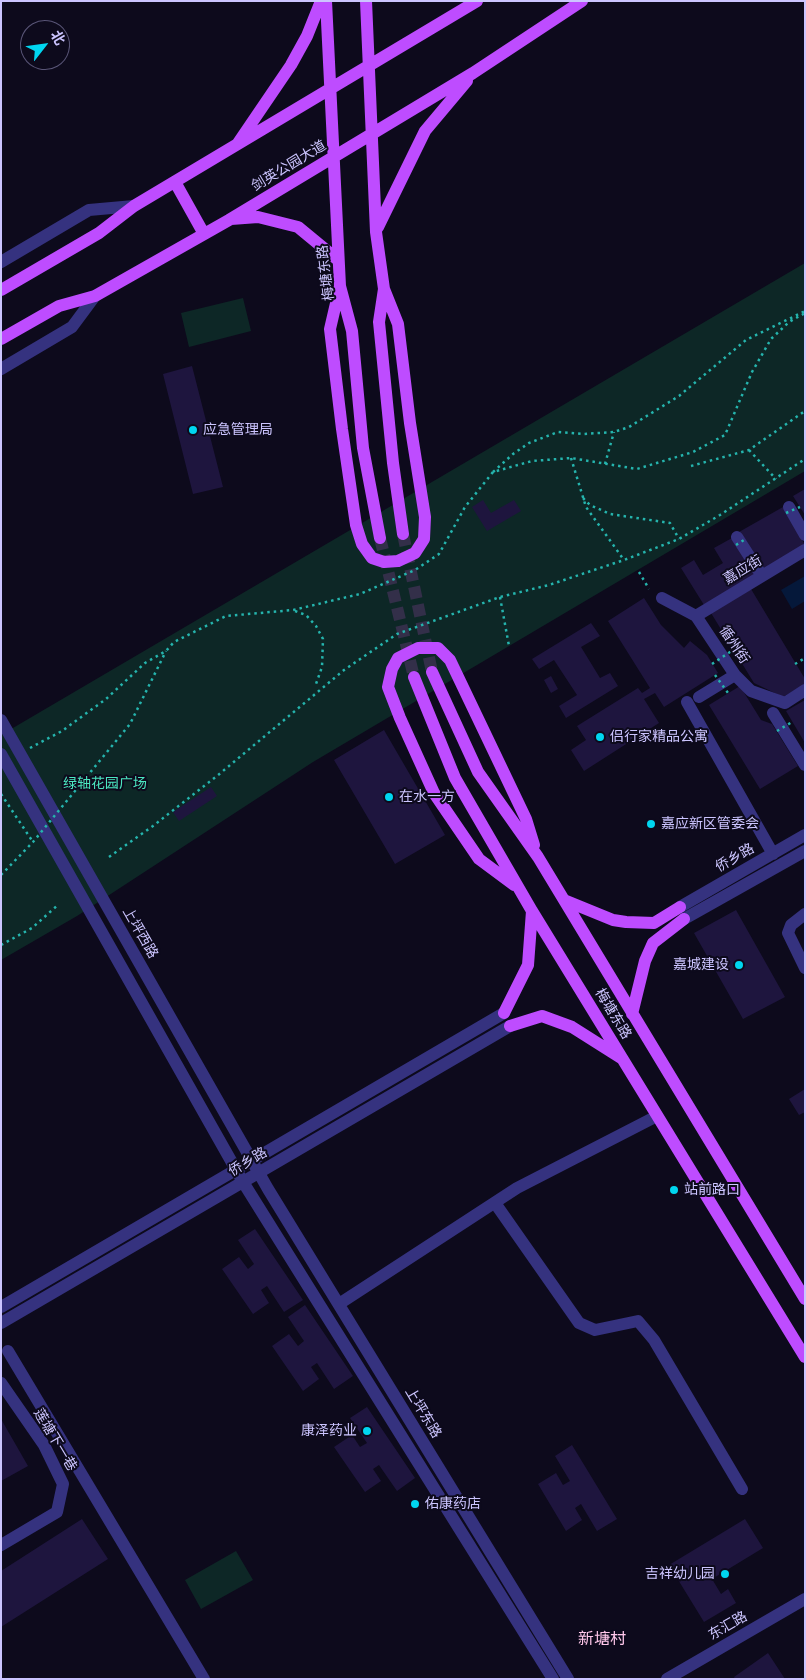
<!DOCTYPE html>
<html>
<head>
<meta charset="utf-8">
<style>
  body { margin:0 }
  #map { position:relative; width:806px; height:1680px; overflow:hidden; background:#0d0a1c; font-family:Figtree,"Noto Sans SC",sans-serif }
  canvas { display:block }
  .frame { position:absolute; inset:0; border:2px solid #ccc5ff; pointer-events:none }
  .north { position:absolute; left:20px; top:20px; width:50px; height:50px; box-sizing:border-box; background:#0d0a1c; border:1px solid #595577; border-radius:50%; rotate:60deg; font-size:14px; font-weight:700; line-height:20px; text-align:center; color:#ccc5ff }
  .north::after { content:''; display:block; margin:auto; width:18px; height:22px; background:#00d6f0; clip-path:polygon(50% 0,100% 100%,50% 72%,0 100%) }
</style>
</head>
<body>
<div id="map">
<canvas width="806" height="1680"></canvas>
<div class="frame"></div>
<div class="north">北</div>
</div>
<script>
const ctx = document.querySelector('canvas').getContext('2d');
ctx.lineJoin = 'round';
function fillPath(path, color) {
  ctx.fillStyle = color;
  ctx.fill(path, 'evenodd');
}
function poly(rows) {
  const path = new Path2D();
  for (const r of rows) {
    path.moveTo(r[0], r[1]);
    for (let i = 2; i < r.length; i += 2) path.lineTo(r[i], r[i + 1]);
  }
  return path;
}
function stroke(path, color, width, dash) {
  ctx.strokeStyle = color;
  ctx.lineWidth = width;
  ctx.lineCap = dash ? 'butt' : 'round';
  ctx.setLineDash(dash || []);
  ctx.stroke(path);
}
function write(font, color, halo, rows, align = 'center') {
  ctx.font = font + ' Figtree,"Noto Sans SC",sans-serif';
  ctx.lineWidth = 4;
  ctx.setLineDash([]);
  ctx.textBaseline = 'middle';
  ctx.strokeStyle = halo;
  ctx.fillStyle = color;
  for (const [text, x, y, turn = 0] of rows) {
    ctx.save();
    ctx.translate(x, y);
    ctx.rotate((+turn || 0) * Math.PI / 180);
    ctx.textAlign = isNaN(turn) ? turn : align;
    if (halo) ctx.strokeText(text, 0, 0);
    ctx.fillText(text, 0, 0);
    ctx.restore();
  }
}
fillPath(poly([
  [805,263,805,471,313,762,77,916,1,960,1,735],
  [243,298,251,331,189,347,181,313],
  [236,1551,253,1580,201,1609,185,1580]
]), '#0d2726');
fillPath(poly([
  [805,576,805,601,792,609,781,590]
]), '#05183a');
fillPath(poly([
  [192,366,223,487,193,494,163,374],
  [805,489,805,515,793,496],
  [483,500,491,513,514,500,521,511,487,531,472,507],
  [783,507,805,545,762,572,739,532],
  [732,538,755,575,704,605,681,568,694,560,703,575,723,563,714,548],
  [751,589,805,679,805,684,783,697,754,683,711,613],
  [644,598,661,625,684,648,690,641,707,655,718,673,664,707,655,693,644,699,659,723,584,771,571,750,586,740,577,726,638,688,642,693,650,688,608,621],
  [591,623,600,636,581,647,600,678,610,673,618,686,566,718,559,706,577,695,554,660,539,669,532,659],
  [551,676,558,689,551,693,544,680],
  [740,686,761,720,772,724,798,766,760,789,709,705],
  [805,700,805,743,786,711],
  [384,730,445,835,395,864,334,760],
  [211,787,217,796,179,821,173,812],
  [736,910,785,997,743,1019,694,933],
  [805,1089,805,1112,799,1115,789,1099],
  [255,1229,303,1300,284,1312,267,1286,261,1290,269,1303,253,1314,222,1269,239,1257,248,1269,254,1264,238,1240],
  [305,1305,353,1376,334,1389,317,1363,311,1367,319,1379,303,1391,272,1346,289,1334,298,1346,304,1341,288,1317],
  [367,1407,415,1478,397,1491,379,1465,373,1469,381,1481,365,1492,334,1447,352,1435,360,1447,367,1443,350,1418],
  [1,1419,28,1466,1,1481],
  [572,1445,617,1519,597,1531,581,1504,575,1508,582,1520,566,1531,538,1484,556,1473,563,1485,570,1481,555,1456],
  [82,1519,108,1559,1,1627,1,1571],
  [745,1519,763,1548,712,1579,721,1594,728,1589,736,1603,704,1622,669,1565],
  [768,1653,785,1679,735,1679,734,1677]
]), '#1e153e');
stroke(poly([
  [403,534,432,672],
  [380,538,414,677]
]), '#332f49', 12, [12, 6]);
stroke(poly([
  [749,450,776,479],
  [571,458,586,507,624,560],
  [605,464,614,432],
  [691,466,749,450,805,411],
  [493,472,513,454,529,443,558,432,583,434,614,432,629,427,679,396,746,340,805,311],
  [583,498,590,505,610,514,670,523,679,539],
  [639,572,649,589],
  [500,597,509,646],
  [295,611,306,615,316,626,323,639,322,667,316,684],
  [795,664,805,658],
  [30,748,62,731,106,699,145,663,166,651,174,642,226,616,293,610,360,594,415,570,439,554,465,507,493,472,532,461,571,458,637,469,693,452,725,435,752,372,771,339,789,322,805,313],
  [1,794,33,842],
  [109,857,153,826,217,776,344,670,397,634,500,597,549,585,624,560,679,539,720,515,805,459],
  [1,945,32,928,59,904]
]), '#25b4ad', 2.5, [2.5, 4]);
stroke(poly([
  [1,262,89,210,134,206],
  [1,369,72,327,95,296],
  [789,507,805,535],
  [737,537,762,576],
  [662,598,696,616,735,675,751,691,785,703,805,690],
  [696,616,805,550],
  [699,697,735,675],
  [687,702,773,854],
  [773,713,805,765],
  [1,720,268,1189,568,1679],
  [1,754,243,1182,553,1679],
  [680,907,805,835],
  [805,914,791,925,788,933,805,968],
  [684,919,805,851],
  [495,1203,579,1323,595,1330,638,1321,654,1340,742,1489],
  [342,1302,517,1188,657,1116],
  [1,1307,504,1013],
  [1,1323,510,1026],
  [8,1351,204,1679],
  [1,1383,44,1445,63,1484,57,1512,1,1545],
  [667,1679,805,1599]
]), '#35327f', 12);
stroke(poly([
  [326,1,340,286,352,331,363,448,380,538],
  [366,1,376,232,384,289,379,322,393,463,403,534],
  [238,143,291,65,307,36,321,1],
  [175,182,204,234],
  [231,219,258,217,298,227,338,260],
  [378,227,425,131,467,81],
  [340,286,330,329,342,429,356,525,362,544,372,558,384,562,398,561,415,553,424,539,425,517,410,423,398,324,384,289],
  [1,290,99,233,134,206,477,1],
  [1,339,59,306,95,296,229,220,473,73,582,1],
  [432,672,478,772,538,857,805,1299],
  [414,677,455,778,532,911,805,1357],
  [514,885,479,859,434,793,400,718,388,687,392,669,398,658,418,648,438,648,450,660,526,819,534,845],
  [564,900,613,920,626,922,654,923,680,907],
  [504,1013,528,965,532,911],
  [632,1014,645,961,653,943,684,919],
  [510,1026,542,1016,572,1027,621,1058]
]), '#be4cff', 12);
stroke(poly([
  [786,513,800,507],
  [736,545,744,540],
  [712,664,733,650],
  [715,675,728,693],
  [777,731,792,722],
  [1,875,33,842,130,724,166,651]
]), '#25b4ad', 2.5, [2.5, 4]);
for (const [x, y, r, color] of [
  [193,430,5,"#00d6f0"],
  [600,737,5,"#00d6f0"],
  [389,797,5,"#00d6f0"],
  [651,824,5,"#00d6f0"],
  [739,965,5,"#00d6f0"],
  [674,1190,5,"#00d6f0"],
  [367,1431,5,"#00d6f0"],
  [415,1504,5,"#00d6f0"],
  [725,1574,5,"#00d6f0"]
]) {
  const dot = new Path2D();
  dot.arc(x, y, r, 0, 2 * Math.PI);
  ctx.fillStyle = color;
  ctx.fill(dot);
  stroke(dot, '#0d0a1c', 2);
}
write('14px', '#ccc5ff', '#0d0a1c', [
  ["剑英公园大道",289,166,-31],
  ["梅塘东路",326,273,-97],
  ["嘉应街",743,570,-31],
  ["循州街",734,645,56],
  ["侨乡路",735,858,-30],
  ["上坪西路",140,933,60],
  ["梅塘东路",613,1014,59],
  ["侨乡路",248,1162,-31],
  ["上坪东路",423,1413,59],
  ["莲塘下一巷",55,1440,59],
  ["东汇路",728,1626,-30]
]);
write('14px', '#ccc5ff', '#0d0a1c', [
  ["应急管理局",203,430],
  ["侣行家精品公寓",610,737],
  ["在水一方",399,797],
  ["嘉应新区管委会",661,824],
  ["嘉城建设",729,965,"right"],
  ["站前路口",684,1190],
  ["康泽药业",357,1431,"right"],
  ["佑康药店",425,1504],
  ["吉祥幼儿园",715,1574,"right"]
], 'left');
write('14px', '#4be6c0', '#0d0a1c', [
  ["绿轴花园广场",105,784]
]);
write('16px', '#ffc7ea', '#0d0a1c', [
  ["新塘村",602,1639]
]);
</script>
</body>
</html>
